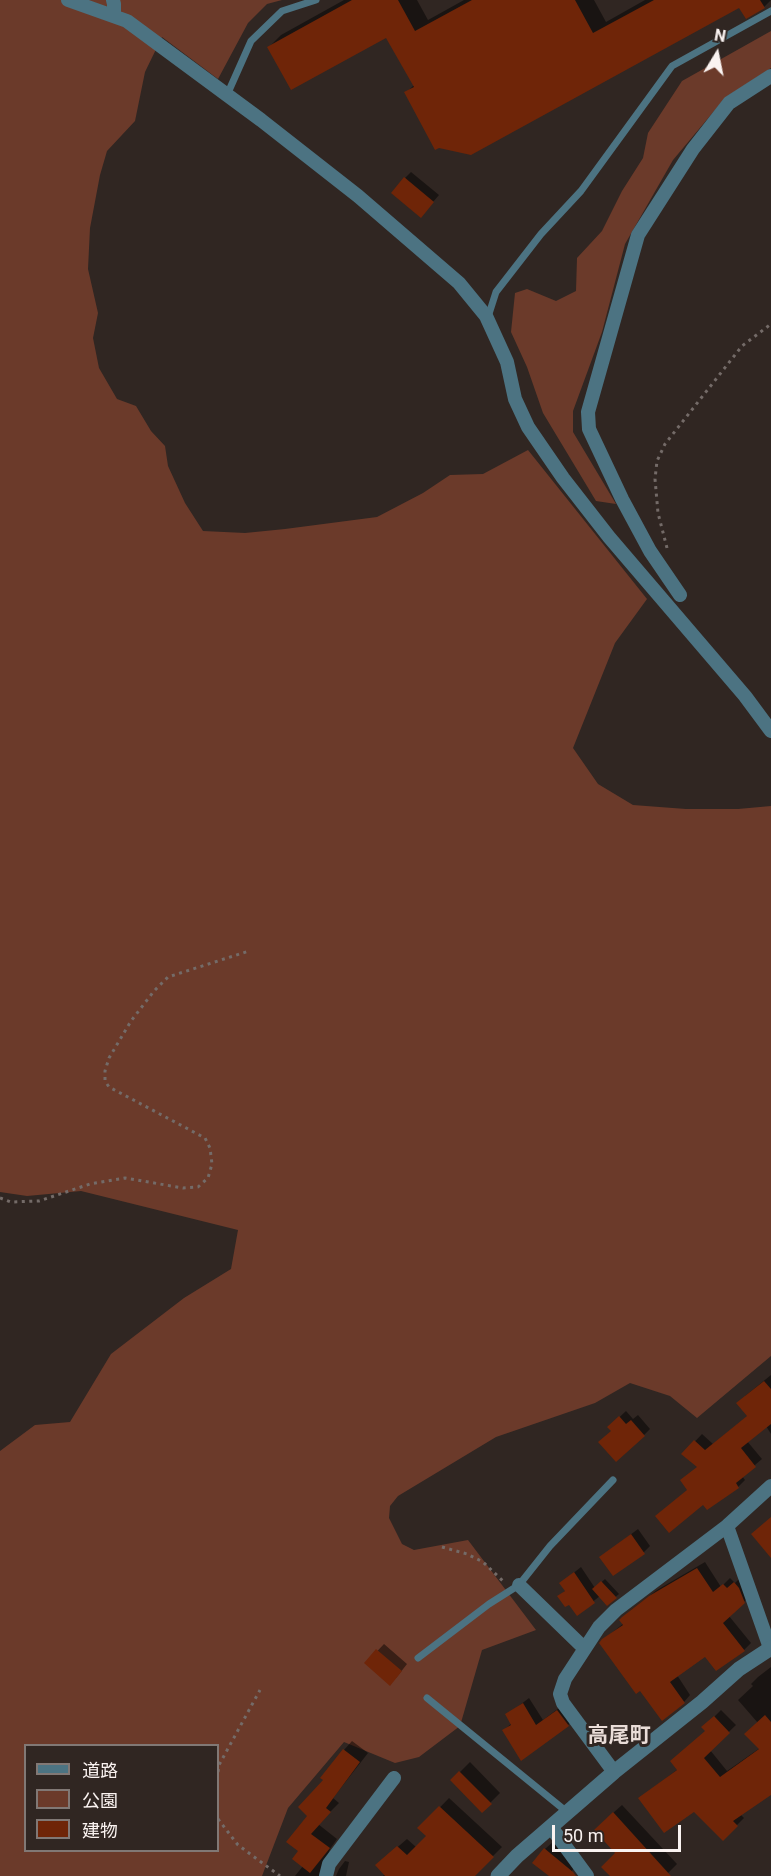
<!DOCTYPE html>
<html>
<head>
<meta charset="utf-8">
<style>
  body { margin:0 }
  #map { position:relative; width:771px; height:1876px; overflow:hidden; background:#302622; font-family:Roboto,"Noto Sans JP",sans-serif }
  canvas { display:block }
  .legend { position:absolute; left:24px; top:1744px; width:195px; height:108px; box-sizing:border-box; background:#302622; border:2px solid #817875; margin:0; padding:8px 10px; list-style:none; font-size:18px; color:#faf3f1 }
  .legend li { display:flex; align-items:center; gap:12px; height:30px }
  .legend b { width:30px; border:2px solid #817875 }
  .north { position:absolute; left:687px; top:24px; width:60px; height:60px; -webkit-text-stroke:4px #302622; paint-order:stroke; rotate:10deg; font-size:16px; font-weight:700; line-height:24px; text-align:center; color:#faf3f1 }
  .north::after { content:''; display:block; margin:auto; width:21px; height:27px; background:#faf3f1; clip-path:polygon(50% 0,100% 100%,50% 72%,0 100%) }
  .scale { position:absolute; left:552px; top:1825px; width:129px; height:27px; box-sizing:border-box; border:3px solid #faf3f1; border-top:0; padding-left:8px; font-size:18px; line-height:21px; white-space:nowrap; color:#faf3f1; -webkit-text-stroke:4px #302622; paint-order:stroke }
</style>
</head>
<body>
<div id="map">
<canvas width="771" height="1876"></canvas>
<ul class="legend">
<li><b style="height:8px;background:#4c7382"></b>道路</li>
<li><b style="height:16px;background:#6b3a2a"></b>公園</li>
<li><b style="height:16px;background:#6f2508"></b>建物</li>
</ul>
<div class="north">N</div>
<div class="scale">50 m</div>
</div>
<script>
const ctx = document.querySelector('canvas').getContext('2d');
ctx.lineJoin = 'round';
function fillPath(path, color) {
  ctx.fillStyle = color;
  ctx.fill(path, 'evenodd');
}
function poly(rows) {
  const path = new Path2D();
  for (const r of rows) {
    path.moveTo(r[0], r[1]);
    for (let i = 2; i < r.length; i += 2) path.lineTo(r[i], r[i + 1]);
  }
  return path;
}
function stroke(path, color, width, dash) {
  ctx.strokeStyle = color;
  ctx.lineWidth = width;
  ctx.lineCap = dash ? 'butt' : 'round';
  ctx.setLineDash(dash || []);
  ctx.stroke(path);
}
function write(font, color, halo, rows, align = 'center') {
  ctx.font = font + ' Roboto,"Noto Sans JP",sans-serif';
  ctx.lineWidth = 6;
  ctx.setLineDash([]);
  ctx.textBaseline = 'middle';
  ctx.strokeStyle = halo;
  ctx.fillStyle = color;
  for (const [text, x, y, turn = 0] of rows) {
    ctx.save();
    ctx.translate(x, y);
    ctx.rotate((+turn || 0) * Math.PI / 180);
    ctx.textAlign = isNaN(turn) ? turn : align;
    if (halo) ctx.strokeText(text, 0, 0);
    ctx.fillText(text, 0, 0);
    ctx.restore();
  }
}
fillPath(poly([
  [0,0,282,0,267,4,248,23,218,79,162,37,145,72,135,121,107,151,100,175,90,228,88,269,98,313,93,338,99,368,117,399,136,406,151,431,165,446,168,466,185,503,203,531,245,533,285,529,377,517,423,493,450,475,483,474,528,450,647,599,615,643,573,748,598,784,633,805,686,809,738,809,771,806,771,1356,697,1418,670,1396,630,1383,595,1403,496,1437,398,1496,390,1506,389,1518,402,1544,414,1550,468,1540,536,1630,482,1650,460,1726,419,1757,395,1763,344,1742,288,1808,262,1876,0,1876,0,1451,35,1425,70,1422,111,1354,184,1298,231,1269,238,1230,81,1191,27,1196,0,1192],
  [26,1746,218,1746,218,1850,26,1850],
  [771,31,771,68,725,98,673,160,625,244,602,332,573,411,573,432,616,504,596,501,543,413,527,367,511,332,515,293,527,289,556,301,576,291,577,258,602,231,622,191,643,158,648,133,682,81]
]), '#6b3a2a');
fillPath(poly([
  [344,0,417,0,428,20,464,0,594,0,606,22,645,0,771,0,764,7,740,6,406,93,414,85,387,36,269,47,281,35],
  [411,172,439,195,427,209,405,178],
  [771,1375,771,1434,766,1426,747,1441,762,1459,742,1476,745,1480,738,1487,688,1489,698,1466,684,1453,702,1434,713,1444,748,1416,745,1396],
  [626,1411,633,1419,638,1415,650,1429,644,1435,613,1430,609,1427],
  [638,1529,650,1546,644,1552,601,1557],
  [705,1562,721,1587,730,1578,735,1583,742,1576,751,1595,729,1616,751,1643,744,1650,705,1655,677,1675,690,1695,684,1702,603,1640,624,1623,621,1620,631,1610,657,1590],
  [581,1567,595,1588,605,1579,619,1594,607,1604,600,1596,577,1614,570,1603,559,1596,566,1590,561,1583],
  [384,1644,407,1664,396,1678,366,1663],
  [771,1667,771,1792,740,1814,744,1818,723,1839,694,1810,640,1798,678,1769,707,1731,706,1725,721,1710,736,1725,710,1750,727,1771,760,1748,758,1723,738,1700,753,1686,751,1684,758,1677],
  [529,1698,543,1720,563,1705,574,1719,568,1725,504,1730,512,1723,507,1715],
  [352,1741,368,1753,333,1798,339,1803,318,1824,337,1839,330,1849,325,1864,328,1876,295,1876,303,1866,300,1851,309,1816,326,1780,344,1750],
  [470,1762,500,1793,482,1811,452,1780],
  [449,1798,502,1847,473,1876,383,1876,385,1874,386,1857,407,1839,416,1847,428,1836,420,1828],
  [622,1805,677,1864,665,1876,612,1876,617,1853,604,1821],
  [554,1841,580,1861,571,1872,575,1876,551,1876,545,1849],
  [345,1861,349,1862,346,1876,336,1876,339,1869]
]), '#0007');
fillPath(poly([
  [352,0,398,0,415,31,472,0,575,0,593,33,654,0,760,0,765,8,746,19,739,8,471,155,439,148,435,150,404,92,414,87,386,38,291,90,267,47],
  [404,177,434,202,421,218,391,193],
  [764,1381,771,1389,771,1424,741,1448,756,1467,736,1483,739,1488,707,1510,703,1505,669,1533,655,1516,687,1490,680,1480,697,1467,681,1454,694,1440,705,1450,747,1416,736,1403],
  [619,1416,626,1424,631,1420,645,1436,616,1462,598,1442,611,1431,607,1427],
  [771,1517,771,1558,751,1534],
  [631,1534,645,1554,613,1576,599,1557],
  [697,1568,713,1592,723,1584,727,1588,734,1582,739,1588,745,1603,723,1623,745,1651,716,1671,705,1657,670,1682,685,1703,662,1721,640,1691,636,1694,599,1643,602,1639,623,1625,619,1620,622,1617,649,1596],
  [574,1572,595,1603,577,1616,569,1605,565,1607,557,1596,565,1591,559,1583],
  [601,1581,617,1598,607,1606,592,1589],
  [376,1649,402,1671,390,1686,364,1663],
  [523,1703,536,1725,557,1710,569,1726,521,1761,502,1730,511,1725,505,1714],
  [765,1715,771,1722,771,1795,733,1821,738,1826,723,1841,694,1812,664,1833,638,1798,677,1770,670,1761,705,1731,701,1727,714,1716,730,1733,704,1758,720,1777,759,1749,744,1734],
  [343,1749,360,1762,326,1808,331,1812,311,1834,330,1848,310,1873,292,1859,298,1851,286,1842,307,1816,298,1807,323,1780,320,1778],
  [459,1771,492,1804,482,1813,450,1780],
  [439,1806,494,1857,475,1876,385,1876,375,1865,397,1846,407,1855,426,1836,417,1828],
  [613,1812,671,1876,610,1876,601,1867,615,1853,594,1830],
  [544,1848,573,1872,576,1876,549,1876,532,1863]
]), '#6f2508');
stroke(poly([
  [667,548,658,513,655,479,657,461,665,444,742,346,771,324],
  [0,1198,11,1202,39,1201,90,1184,125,1178,183,1188,198,1187,208,1178,212,1164,210,1148,205,1138,109,1087,105,1081,105,1071,109,1058,131,1021,154,991,168,977,249,951],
  [442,1547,467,1554,483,1562,504,1582],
  [218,1772,219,1765,260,1690],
  [218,1819,238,1845,280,1876]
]), '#746b68', 3, [3, 4.5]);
stroke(poly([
  [227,95,251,41,282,11,316,0],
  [488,317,496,292,541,234,581,191,672,66,771,11],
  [418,1658,489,1604,519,1585,550,1546,613,1480],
  [427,1698,567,1812]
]), '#4c7382', 7);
stroke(poly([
  [68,0,127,21,261,120,358,196,459,283,486,316,507,362,515,399,528,427,563,478,609,537,745,696,771,731],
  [113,0,114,4,114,16],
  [680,595,650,551,622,499,589,429,588,412,638,235,693,149,729,103,771,76],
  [727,1526,770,1648],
  [519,1585,584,1648],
  [614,1772,563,1703,560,1694,565,1679,599,1627,616,1610,727,1526,771,1486],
  [551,1827,587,1876],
  [326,1876,329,1864,394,1778]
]), '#4c7382', 14);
stroke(poly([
  [498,1876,517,1856,614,1772,702,1702,739,1669,771,1648]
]), '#4c7382', 15);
write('bold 21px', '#eaddd8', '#302622', [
  ["高尾町",619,1737]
]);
</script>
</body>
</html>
